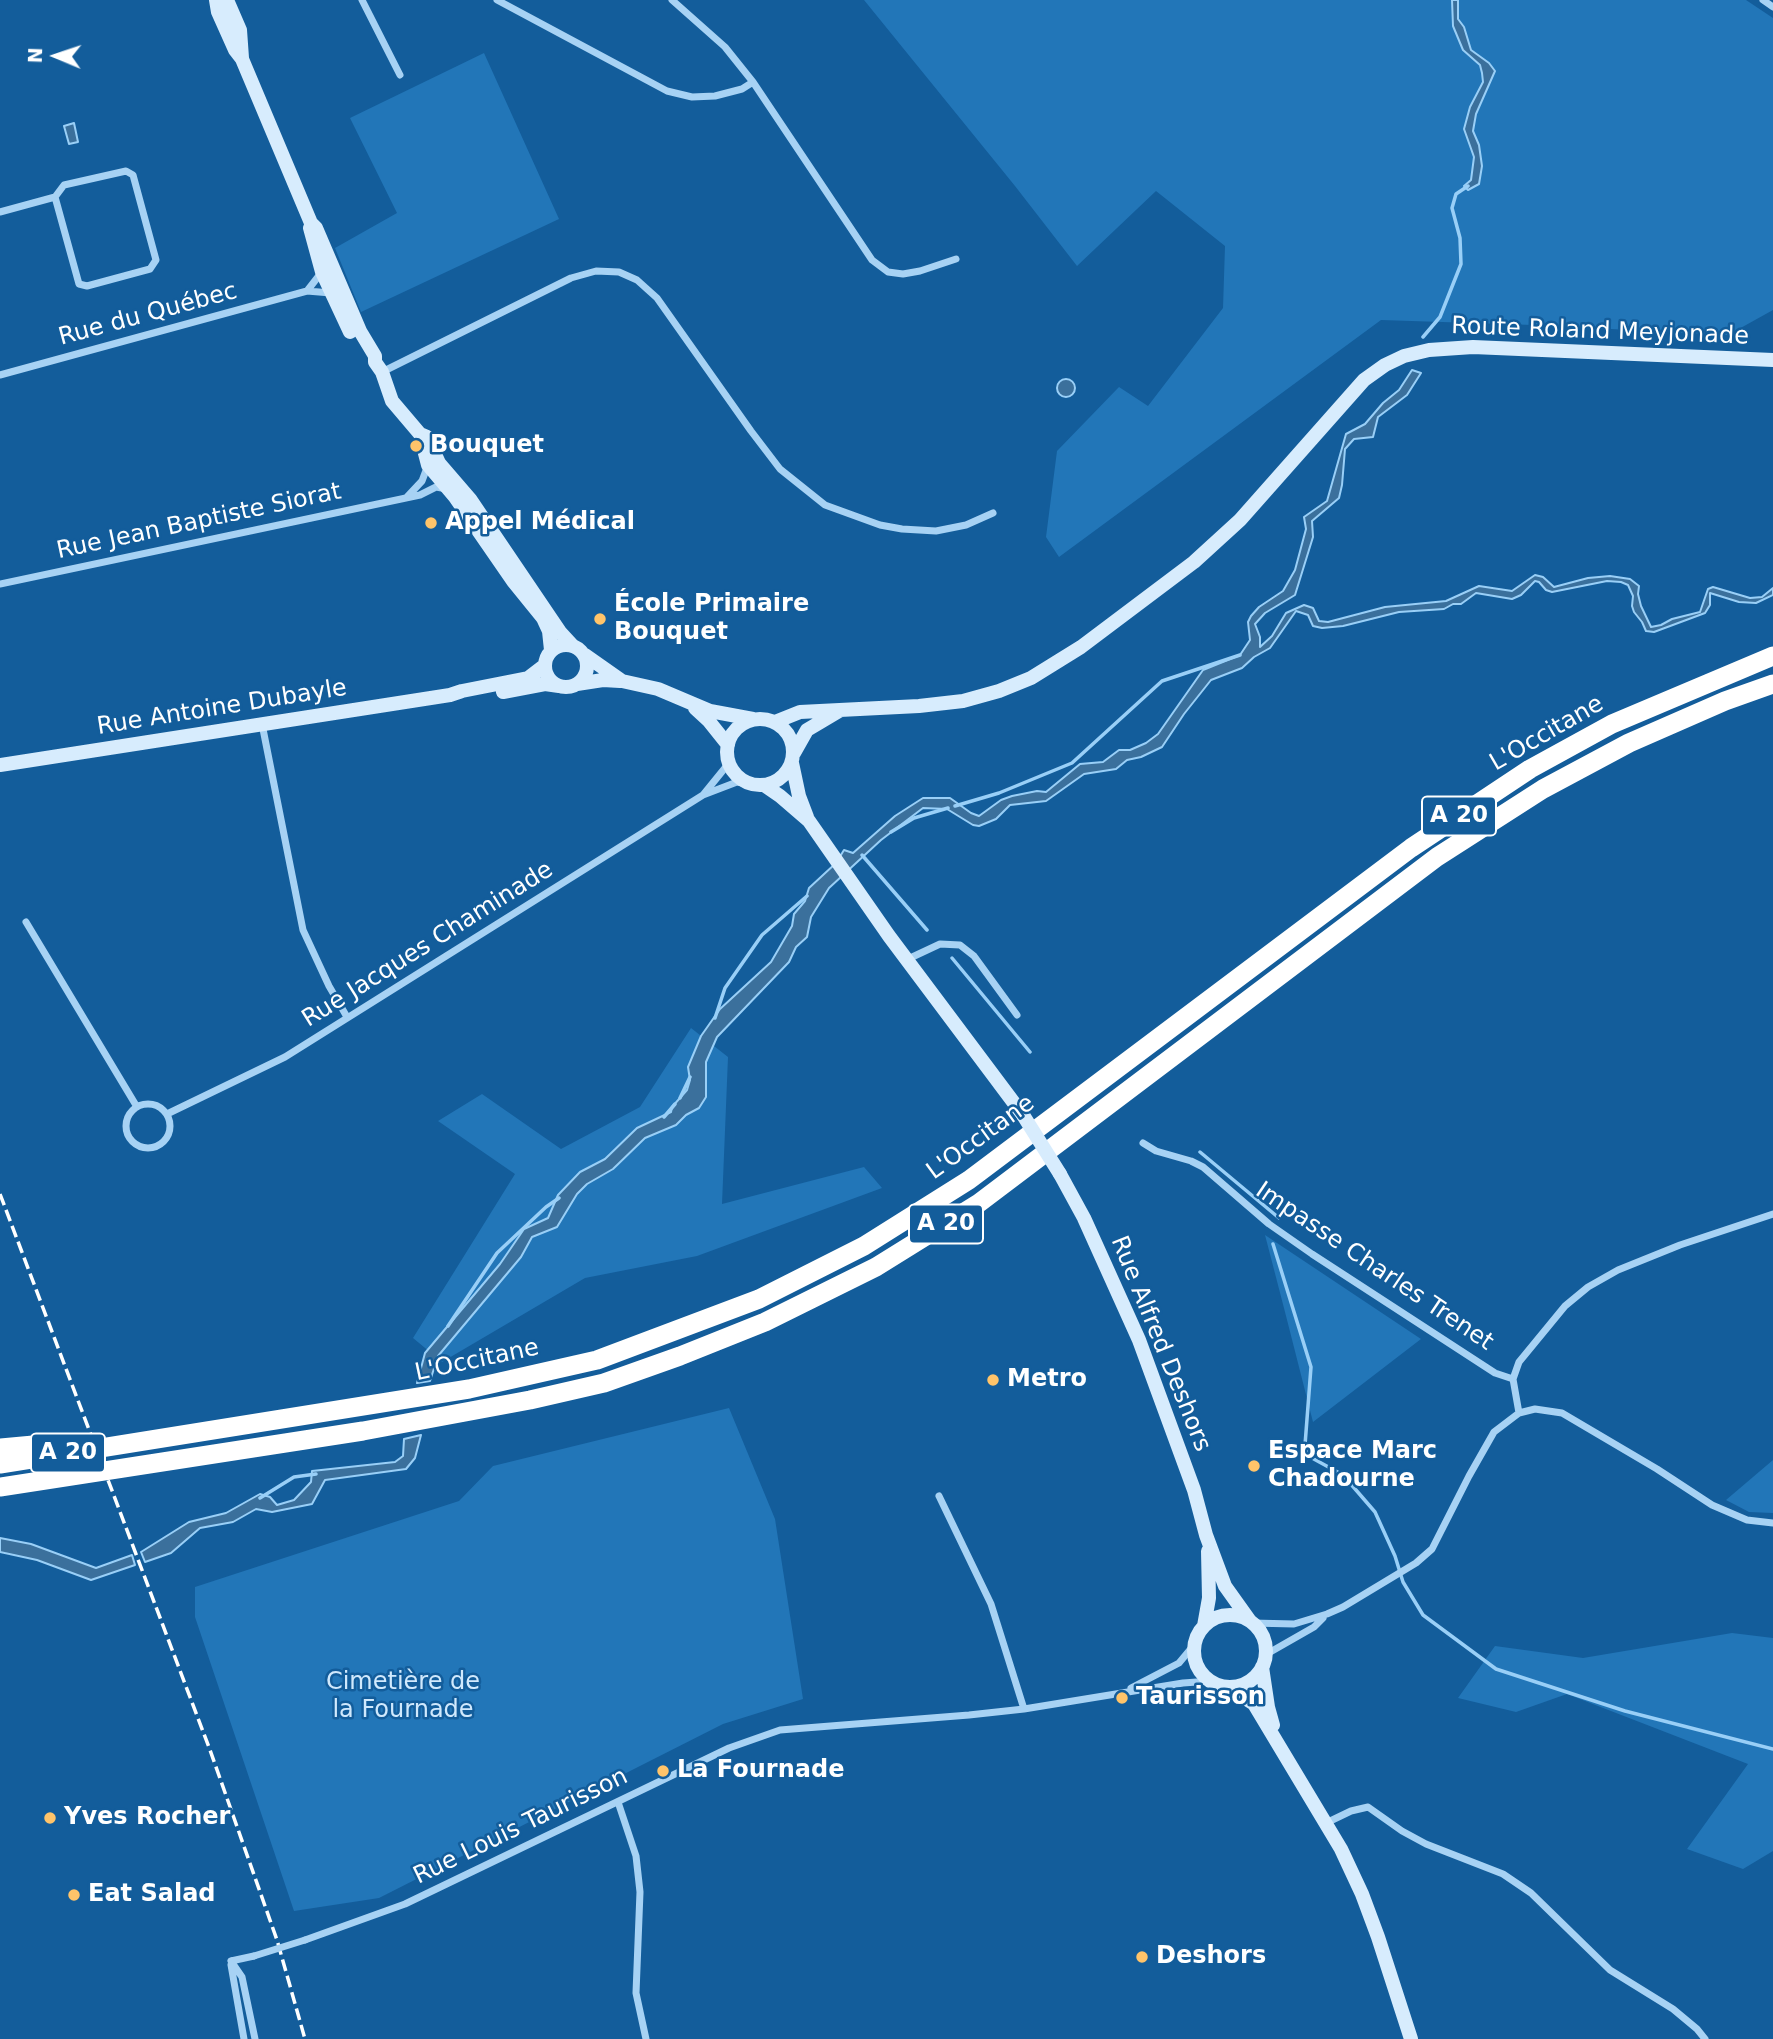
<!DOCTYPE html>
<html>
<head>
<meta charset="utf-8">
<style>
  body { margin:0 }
  #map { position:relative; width:1773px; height:2039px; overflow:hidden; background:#135d9b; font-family:"DejaVu Sans",sans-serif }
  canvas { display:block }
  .north { position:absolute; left:21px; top:21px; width:70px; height:70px; -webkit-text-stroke:5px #135d9b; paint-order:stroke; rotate:272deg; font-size:19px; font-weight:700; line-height:28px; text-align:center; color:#fff }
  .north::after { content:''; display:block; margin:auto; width:24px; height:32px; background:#fff; clip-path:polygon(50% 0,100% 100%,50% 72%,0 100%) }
</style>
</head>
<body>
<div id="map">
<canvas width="1773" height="2039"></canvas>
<div class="north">N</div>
</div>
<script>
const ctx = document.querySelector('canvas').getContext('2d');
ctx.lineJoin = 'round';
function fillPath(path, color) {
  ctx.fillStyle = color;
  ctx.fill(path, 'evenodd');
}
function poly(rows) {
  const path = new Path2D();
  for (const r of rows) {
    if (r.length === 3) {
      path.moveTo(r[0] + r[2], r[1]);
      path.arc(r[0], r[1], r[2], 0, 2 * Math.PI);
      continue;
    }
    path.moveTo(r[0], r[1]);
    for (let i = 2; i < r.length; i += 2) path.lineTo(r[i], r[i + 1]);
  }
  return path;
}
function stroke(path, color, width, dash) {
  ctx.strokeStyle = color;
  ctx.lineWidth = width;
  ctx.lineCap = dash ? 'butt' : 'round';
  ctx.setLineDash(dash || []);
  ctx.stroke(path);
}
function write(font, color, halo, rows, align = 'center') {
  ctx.font = font + ' "DejaVu Sans",sans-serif';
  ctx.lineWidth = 5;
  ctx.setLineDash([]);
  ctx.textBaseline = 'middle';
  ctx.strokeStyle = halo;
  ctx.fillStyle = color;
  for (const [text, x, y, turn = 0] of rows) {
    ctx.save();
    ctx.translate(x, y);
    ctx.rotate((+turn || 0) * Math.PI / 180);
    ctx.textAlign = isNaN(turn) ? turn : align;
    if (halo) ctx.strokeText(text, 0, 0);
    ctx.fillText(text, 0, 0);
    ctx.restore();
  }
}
fillPath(poly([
  [864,0,1746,0,1773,18,1773,310,1728,335,1533,325,1381,320,1059,557,1046,537,1057,451,1119,387,1148,406,1223,308,1225,246,1156,191,1077,266,1015,186],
  [484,53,559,219,361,312,335,248,397,213,350,118],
  [691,1028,728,1057,722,1204,864,1167,882,1188,697,1256,585,1278,442,1362,413,1338,515,1174,438,1121,482,1094,561,1149,640,1107],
  [1265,1235,1421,1339,1313,1422,1285,1312],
  [729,1408,775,1519,803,1699,723,1724,379,1898,294,1911,195,1617,195,1587,459,1501,493,1466],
  [1773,1460,1773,1513,1749,1512,1726,1500],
  [1732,1633,1773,1638,1773,1851,1743,1869,1687,1849,1748,1764,1567,1694,1516,1712,1458,1698,1495,1646,1583,1658]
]), '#2276b8');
const water = poly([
  [1452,0,1458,0,1458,19,1464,27,1471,50,1489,63,1495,71,1476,114,1473,131,1479,145,1482,166,1479,184,1468,190,1464,186,1471,180,1474,157,1464,129,1470,107,1483,82,1482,73,1480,65,1463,50,1453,26,1452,0],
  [74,123,78,142,69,144,64,126,74,123],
  [1412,370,1421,373,1407,395,1378,417,1373,437,1354,439,1345,449,1342,485,1339,498,1312,521,1313,537,1295,595,1265,613,1255,624,1260,637,1260,647,1272,636,1286,613,1304,605,1313,608,1319,621,1328,622,1385,607,1446,601,1479,586,1512,591,1535,575,1543,577,1554,587,1588,578,1610,576,1630,579,1639,586,1638,594,1641,606,1651,627,1661,625,1672,619,1700,612,1708,589,1713,587,1750,598,1762,597,1773,588,1773,595,1756,603,1739,602,1710,593,1710,605,1705,613,1654,632,1646,631,1642,622,1634,612,1632,606,1633,596,1628,585,1621,582,1607,581,1552,592,1546,590,1539,582,1535,581,1521,595,1512,599,1476,593,1461,604,1453,604,1444,609,1399,612,1343,626,1322,628,1313,626,1308,615,1296,611,1270,648,1254,657,1242,668,1211,680,1184,714,1162,747,1141,757,1127,760,1116,769,1084,774,1046,801,1010,805,996,819,979,826,973,825,947,809,923,808,881,840,829,888,811,917,807,937,796,947,789,962,717,1037,706,1062,706,1097,699,1108,686,1115,676,1125,645,1138,613,1169,587,1184,577,1194,557,1227,532,1237,521,1257,438,1356,430,1381,417,1383,425,1353,500,1264,524,1229,548,1218,558,1195,580,1172,605,1159,637,1128,671,1112,672,1107,687,1090,690,1080,688,1067,701,1036,720,1009,771,962,792,926,794,914,805,901,809,888,836,863,844,850,853,853,895,816,923,798,950,798,971,813,979,816,1001,800,1012,796,1037,791,1046,792,1080,764,1103,762,1119,750,1130,750,1146,743,1158,734,1203,670,1240,655,1250,640,1248,622,1251,616,1259,607,1283,591,1295,570,1306,529,1304,517,1327,501,1346,434,1365,424,1383,403,1399,390,1412,370],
  [1066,388,9],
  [421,1435,415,1458,406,1469,325,1480,312,1504,272,1512,256,1509,233,1522,200,1528,171,1553,145,1562,141,1552,189,1522,226,1513,260,1494,270,1497,277,1505,294,1500,311,1482,312,1471,395,1462,403,1456,404,1439,421,1435],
  [0,1538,31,1544,96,1568,132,1555,135,1565,91,1580,37,1560,0,1552,0,1538]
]);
fillPath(water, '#3b709c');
stroke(water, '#99cff7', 2);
stroke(poly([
  [1423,337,1440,317,1461,264,1460,238,1452,208,1456,194,1468,186],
  [955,806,999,793,1072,763,1162,681,1240,655],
  [891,832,914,818,948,808],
  [862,855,927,930],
  [952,958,1030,1052],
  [715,1018,725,988,762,935,807,896],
  [680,1098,690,1077],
  [664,1117,675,1104],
  [1200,1152,1279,1218],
  [1273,1244,1311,1367,1305,1445,1312,1458,1343,1475,1375,1512,1395,1556,1403,1582,1423,1615,1496,1669,1625,1711,1773,1749],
  [448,1326,497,1253,546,1207,559,1198],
  [260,1498,294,1477,316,1474]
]), '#99cff7', 3.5);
stroke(poly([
  [362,0,400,75],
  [497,0,667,91,692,97,715,96,742,89,753,82],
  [672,0,725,47,753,82,872,260,888,272,903,274,920,271,956,259],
  [1763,0,1773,7],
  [0,212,55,197,64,185,126,171,133,175,156,260,150,269,87,286,79,284,55,197],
  [307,291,321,273],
  [382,372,571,278,596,271,619,272,637,280,657,298,751,431,780,469,825,505,880,525,902,529,936,531,966,525,993,513],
  [0,375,307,291,331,293],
  [407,497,422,481,428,465],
  [0,584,420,495,436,487,447,489],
  [262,724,303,930,329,986,347,1017],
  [703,795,729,763],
  [26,922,137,1107],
  [908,959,940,944,960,945,974,956,1017,1015],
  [148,1126,22],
  [167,1114,285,1057,703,795,737,782,755,785],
  [1143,1143,1156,1151,1191,1161,1203,1167,1269,1224,1312,1254,1495,1373,1513,1379],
  [1519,1413,1513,1379,1519,1362,1565,1306,1588,1287,1618,1270,1680,1245,1773,1214],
  [939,1496,991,1604,1024,1709],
  [1252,1623,1294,1624,1327,1614,1343,1607,1416,1563,1432,1549,1469,1476,1494,1432,1519,1413,1535,1409,1562,1413,1657,1469,1712,1505,1747,1520,1773,1523],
  [1265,1655,1314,1627,1323,1618],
  [1131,1688,1179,1663,1194,1645],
  [618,1802,636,1856,640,1892,636,1993,646,2039],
  [1326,1823,1351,1811,1368,1807,1402,1831,1426,1844,1503,1874,1531,1893,1610,1970,1673,2009,1697,2029,1705,2039],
  [305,1940,405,1904,729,1748,780,1730,969,1715,1024,1709,1183,1683,1211,1681],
  [231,1961,242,1977,255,2039],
  [231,1961,254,1956],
  [231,1965,244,2039]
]), '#a7d2f4', 7);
stroke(poly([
  [216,0,218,12,235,50,242,59,311,223,316,228,360,331,375,356,375,362,382,372,392,401,420,434,427,437,439,463,470,499,560,632,572,645],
  [227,0,240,30,242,58],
  [310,228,322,272,350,332],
  [421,438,428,465,455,497,513,581,543,618,549,631,551,650],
  [566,666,21],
  [585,655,622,681,658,689,710,711,753,719],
  [577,684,603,680,620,681],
  [503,692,545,684,559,686],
  [695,708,708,720,728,745],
  [760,752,33],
  [775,722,800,712,919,706,963,701,999,691,1031,678,1081,647,1194,562,1240,520,1364,380,1385,365,1404,356,1429,350,1473,347,1773,360],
  [794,753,807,730,839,711],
  [792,763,799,796,807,817],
  [0,765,450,695,462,691,528,678,545,665],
  [764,785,780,796,809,821,889,936,1023,1115],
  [1060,1174,1084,1218,1139,1340,1194,1490,1206,1535,1225,1586,1250,1621],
  [1230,1651,36],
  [1204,1626,1209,1598,1208,1551],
  [1262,1667,1268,1707,1273,1725],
  [1228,1687,1254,1704,1341,1849,1362,1894,1378,1937,1411,2039]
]), '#d7ecfd', 14);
stroke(poly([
  [0,1448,55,1443],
  [0,1464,469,1389,597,1360,759,1299,864,1246,969,1180,1411,848,1530,769,1612,724,1773,656],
  [0,1487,363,1431,530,1400,604,1383,680,1356,765,1322,876,1267,979,1203,1437,857,1543,789,1629,743,1725,701,1773,684]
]), '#fff', 19);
stroke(poly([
  [0,1194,210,1750,277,1940,305,2039]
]), '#fff', 3.5, [12, 5]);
stroke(poly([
  [254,1956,305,1940]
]), '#a7d2f4', 7);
stroke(poly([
  [1023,1115,1060,1174]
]), '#d7ecfd', 14);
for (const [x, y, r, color] of [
  [416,446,7,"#ffc46a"],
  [431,523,7,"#ffc46a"],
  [600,619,7,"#ffc46a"],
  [993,1380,7,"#ffc46a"],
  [1254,1466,7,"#ffc46a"],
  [1122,1698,7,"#ffc46a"],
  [663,1771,7,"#ffc46a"],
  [50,1818,7,"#ffc46a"],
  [74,1895,7,"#ffc46a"],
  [1142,1957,7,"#ffc46a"]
]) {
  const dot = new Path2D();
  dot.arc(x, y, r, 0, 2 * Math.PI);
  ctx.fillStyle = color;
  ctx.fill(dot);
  stroke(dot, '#135d9b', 2.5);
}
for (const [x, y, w] of [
  [1459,816,74],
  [946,1224,74],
  [68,1453,74]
]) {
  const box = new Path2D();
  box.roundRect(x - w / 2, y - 19.5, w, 39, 5);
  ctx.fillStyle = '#135d9b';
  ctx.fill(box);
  stroke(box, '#fff', 2);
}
write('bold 23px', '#fff', null, [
  ["A 20",1459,816],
  ["A 20",946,1224],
  ["A 20",68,1453]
]);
write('24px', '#fff', '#135d9b', [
  ["Rue du Québec",148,315,-15],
  ["Route Roland Meyjonade",1600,332,2],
  ["Rue Jean Baptiste Siorat",199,522,-12],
  ["Rue Antoine Dubayle",222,708,-9],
  ["L'Occitane",1547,734,-30],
  ["Rue Jacques Chaminade",428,945,-32],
  ["L'Occitane",981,1138,-36],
  ["Impasse Charles Trenet",1374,1267,34],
  ["Rue Alfred Deshors",1160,1344,68],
  ["L'Occitane",477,1361,-12],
  ["Rue Louis Taurisson",521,1827,-26]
]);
write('bold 24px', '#fff', '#135d9b', [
  ["Bouquet",430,446],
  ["Appel Médical",445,523],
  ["École Primaire",614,605],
  ["Bouquet",614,633],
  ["Metro",1007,1380],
  ["Espace Marc",1268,1452],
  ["Chadourne",1268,1480],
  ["Taurisson",1136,1698],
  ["La Fournade",677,1771],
  ["Yves Rocher",64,1818],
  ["Eat Salad",88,1895],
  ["Deshors",1156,1957]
], 'left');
write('24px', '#d0e9fd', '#135d9b', [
  ["Cimetière de",403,1683],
  ["la Fournade",403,1711]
]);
</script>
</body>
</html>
